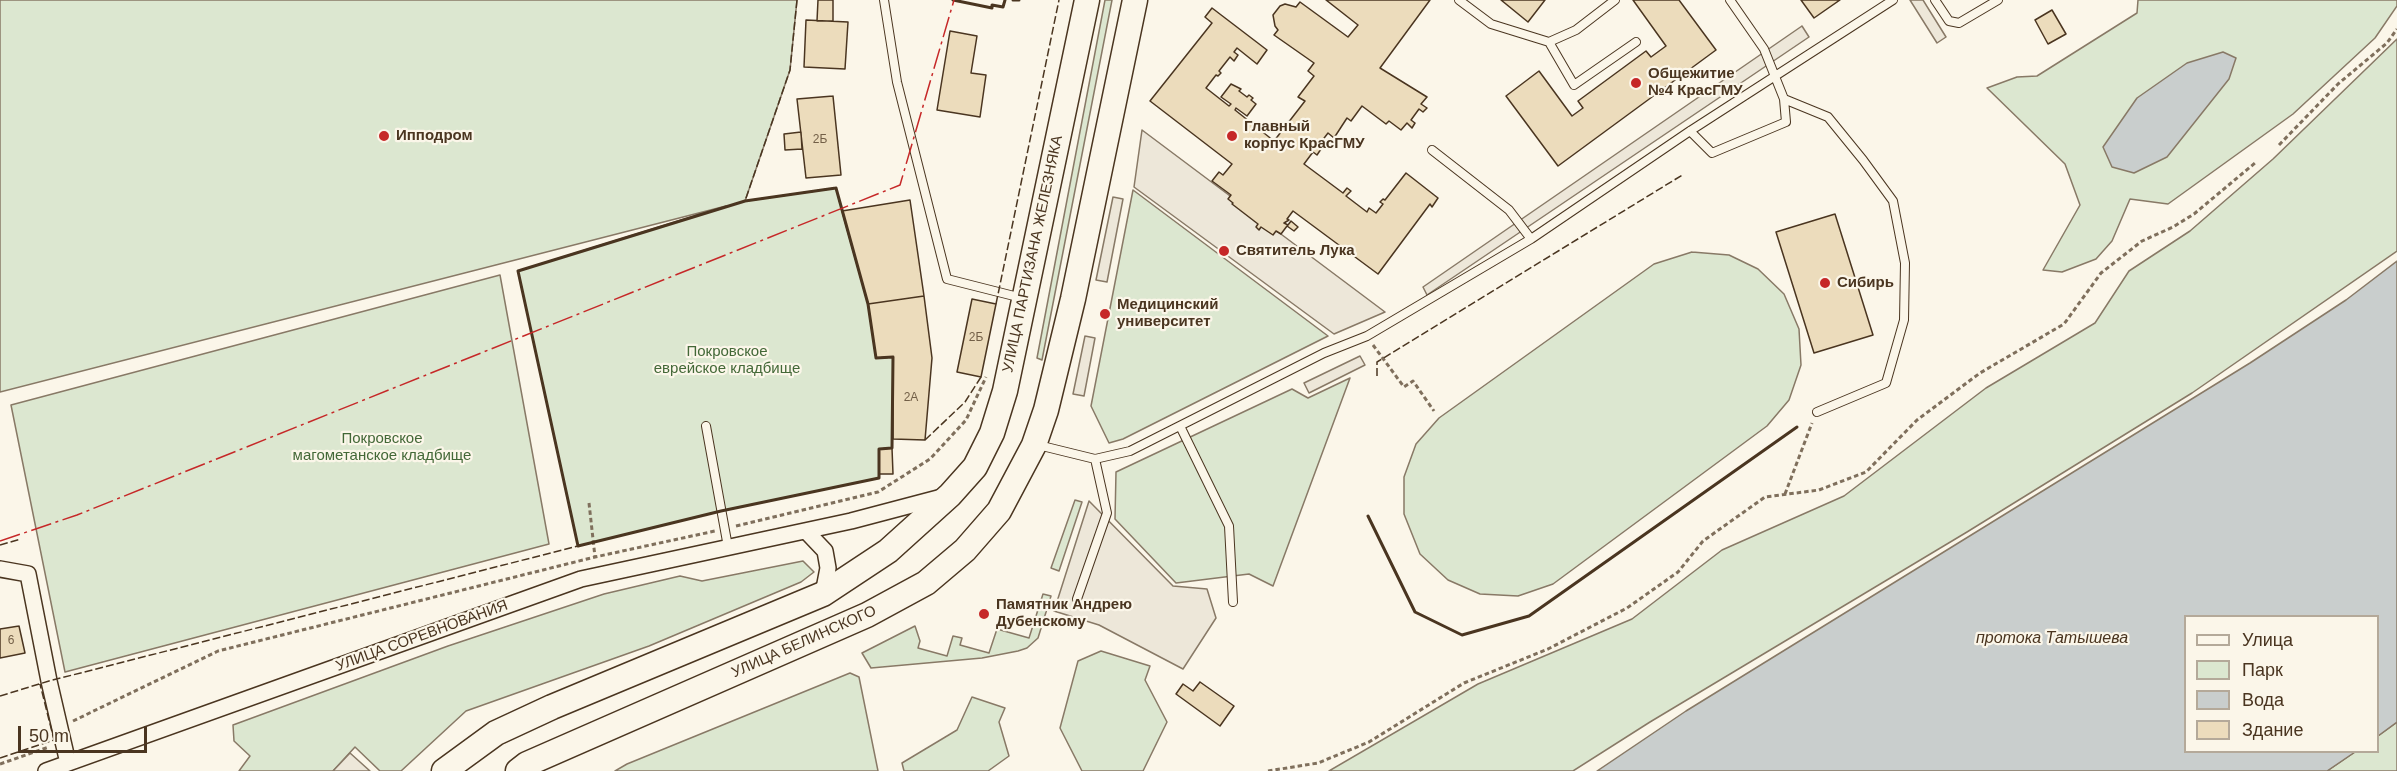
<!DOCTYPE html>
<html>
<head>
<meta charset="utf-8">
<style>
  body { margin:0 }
  #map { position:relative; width:2397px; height:771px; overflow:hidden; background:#fbf6e9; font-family:Arial,sans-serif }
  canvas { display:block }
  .legend { position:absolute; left:2184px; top:615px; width:195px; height:138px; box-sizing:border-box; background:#fbf6e9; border:2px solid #b4a999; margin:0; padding:8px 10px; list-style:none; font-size:18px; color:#4a3520 }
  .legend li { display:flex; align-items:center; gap:12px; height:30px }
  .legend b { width:30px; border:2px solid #b4a999 }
  .scale { position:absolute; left:18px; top:726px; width:129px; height:27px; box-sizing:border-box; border:3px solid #4a3520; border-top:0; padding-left:8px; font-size:18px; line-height:21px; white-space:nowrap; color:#4a3520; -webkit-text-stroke:4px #fbf6e9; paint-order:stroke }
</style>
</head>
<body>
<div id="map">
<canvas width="2397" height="771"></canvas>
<ul class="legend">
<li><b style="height:8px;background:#fbf6e9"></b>Улица</li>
<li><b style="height:16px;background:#dce7d0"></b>Парк</li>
<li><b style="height:16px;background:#c9cecd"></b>Вода</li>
<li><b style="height:16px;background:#ecdcbc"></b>Здание</li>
</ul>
<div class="scale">50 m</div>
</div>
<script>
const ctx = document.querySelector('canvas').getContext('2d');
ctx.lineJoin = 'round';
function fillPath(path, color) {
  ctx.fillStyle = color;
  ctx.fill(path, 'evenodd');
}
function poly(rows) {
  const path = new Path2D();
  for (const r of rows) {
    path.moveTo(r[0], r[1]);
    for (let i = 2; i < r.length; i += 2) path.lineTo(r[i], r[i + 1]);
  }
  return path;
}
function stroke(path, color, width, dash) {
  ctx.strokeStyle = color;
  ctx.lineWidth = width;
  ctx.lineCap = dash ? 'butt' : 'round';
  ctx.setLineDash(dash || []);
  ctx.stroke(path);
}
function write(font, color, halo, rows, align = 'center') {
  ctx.font = font + ' Arial,sans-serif';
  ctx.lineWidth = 4.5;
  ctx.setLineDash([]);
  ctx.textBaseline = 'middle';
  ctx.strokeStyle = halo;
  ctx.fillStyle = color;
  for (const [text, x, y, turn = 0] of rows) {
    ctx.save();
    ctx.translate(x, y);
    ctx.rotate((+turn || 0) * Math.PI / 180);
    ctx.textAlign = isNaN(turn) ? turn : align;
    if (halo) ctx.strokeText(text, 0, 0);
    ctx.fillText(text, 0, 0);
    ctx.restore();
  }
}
const green = poly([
  [0,0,797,0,790,70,745,201,836,188,868,304,876,358,893,357,892,448,879,449,879,478,721,511,578,546,518,271,726,206,0,392,0,0],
  [1105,0,1112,0,1042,360,1037,358,1105,0],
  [2138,0,2397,0,2397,6,2375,38,2293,114,2168,204,2130,199,2112,241,2096,259,2062,272,2043,270,2080,205,2065,164,1987,88,2017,77,2037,76,2137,13,2138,0],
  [2397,39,2397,251,2192,393,1967,532,1650,722,1573,771,1329,771,1478,684,1632,619,1722,550,1844,496,1986,388,2095,323,2129,271,2190,231,2273,159,2397,39],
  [1133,190,1328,336,1123,439,1109,443,1091,406,1133,190],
  [1692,252,1729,255,1758,269,1784,294,1799,329,1801,365,1789,400,1767,426,1553,584,1518,596,1480,594,1448,580,1420,554,1404,514,1404,477,1416,444,1439,418,1654,264,1692,252],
  [500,275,549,544,65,672,11,405,500,275],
  [1350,378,1273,586,1249,574,1176,583,1115,519,1116,472,1292,389,1308,398,1350,378],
  [1075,500,1082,502,1059,571,1051,568,1075,500],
  [803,561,814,572,801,582,649,646,466,711,401,771,380,771,355,747,333,771,239,771,250,756,234,741,233,725,448,646,604,594,680,576,702,581,803,561],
  [1043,594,1051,596,1038,638,1027,648,1018,651,982,658,871,668,862,653,915,626,920,641,918,648,947,656,953,636,962,638,960,645,989,653,997,629,1029,638,1043,594],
  [1101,651,1150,666,1145,680,1167,722,1143,771,1082,771,1060,728,1078,661,1101,651],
  [850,673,859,677,878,771,615,771,627,764,850,673],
  [972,697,1005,708,999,722,1009,756,988,771,904,771,902,763,957,730,972,697],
  [2397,722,2397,771,2327,771,2355,752,2378,752,2378,736,2397,722]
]);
fillPath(green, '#dce7d0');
stroke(green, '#887966', 1.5);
const parking = poly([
  [1910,0,1923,0,1946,37,1937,43,1910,0],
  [1802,26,1809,37,1427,295,1423,287,1802,26],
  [1142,130,1385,312,1334,334,1134,187,1142,130],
  [1113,197,1123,199,1107,282,1096,280,1113,197],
  [1085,336,1095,338,1084,396,1073,394,1085,336],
  [1360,356,1365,365,1309,393,1304,383,1360,356],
  [1089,501,1173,586,1207,589,1216,618,1183,669,1099,625,1054,611,1089,501],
  [350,753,370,771,333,771,350,753]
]);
fillPath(parking, '#ede7d9');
stroke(parking, '#887966', 1.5);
const water = poly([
  [2223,52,2236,58,2229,79,2167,157,2134,173,2112,167,2103,147,2137,98,2187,63,2223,52],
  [2397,261,2397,722,2378,736,2378,616,2186,616,2186,752,2355,752,2327,771,1597,771,1686,711,2250,363,2346,300,2397,261]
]);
fillPath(water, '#c9cecd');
stroke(water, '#887966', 1.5);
const building = poly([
  [818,0,833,0,833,21,817,21,818,0],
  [1326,0,1430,0,1380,68,1427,97,1421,104,1427,108,1423,112,1419,109,1411,120,1415,123,1412,128,1407,123,1401,130,1389,121,1386,124,1362,106,1351,121,1347,118,1334,138,1328,133,1318,146,1321,149,1317,155,1313,152,1304,164,1343,193,1347,188,1351,191,1346,196,1367,212,1369,208,1376,213,1383,204,1380,202,1383,199,1385,200,1406,173,1438,198,1432,207,1430,204,1378,274,1293,211,1287,219,1289,220,1284,223,1288,225,1291,221,1298,227,1294,231,1287,226,1281,234,1276,231,1273,235,1261,227,1259,230,1256,227,1258,224,1232,204,1233,203,1228,199,1231,195,1212,181,1219,172,1223,175,1232,164,1150,101,1212,23,1205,17,1212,8,1267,50,1257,64,1237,48,1234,52,1238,55,1234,61,1230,57,1219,71,1221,73,1218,76,1216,75,1206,88,1229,106,1231,104,1221,97,1231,84,1241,89,1239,91,1247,97,1249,95,1253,98,1251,100,1256,104,1247,116,1236,108,1235,110,1274,141,1305,101,1298,97,1314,76,1308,71,1314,63,1274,35,1278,30,1275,26,1273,15,1280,6,1285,4,1296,7,1300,2,1348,37,1358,25,1326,0],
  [1501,0,1545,0,1528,22,1501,0],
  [1633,0,1679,0,1716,50,1558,166,1506,96,1539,71,1572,116,1583,108,1578,101,1646,51,1651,57,1666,46,1633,0],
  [1801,0,1840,0,1814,18,1801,0],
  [2052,10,2066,34,2048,44,2035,20,2052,10],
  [806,20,848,22,845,69,804,67,806,20],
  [950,31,977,36,971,73,986,75,980,117,937,110,950,31],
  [833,96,841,175,806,178,797,99,833,96],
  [801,132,802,149,785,150,784,134,801,132],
  [910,200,924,296,868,304,842,211,910,200],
  [1835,214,1873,335,1814,353,1776,232,1835,214],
  [924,296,932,358,925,440,893,439,893,357,876,358,868,304,924,296],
  [972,299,996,304,981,377,957,372,972,299],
  [892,448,893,474,879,474,879,449,892,448],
  [19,626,25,653,0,658,0,629,19,626],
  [1200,682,1234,706,1220,726,1176,694,1183,684,1193,691,1200,682]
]);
fillPath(building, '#ecdcbc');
stroke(building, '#4a3520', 1.5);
const service = poly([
  [884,0,897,82,947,279,1022,298],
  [1459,0,1491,24,1549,42,1576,30,1615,0],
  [1935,0,1949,21,1959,23,1998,0],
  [1549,42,1574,85,1636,42],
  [1784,99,1828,117,1863,160,1893,201,1905,263,1904,320,1886,383,1817,412],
  [1690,131,1712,153,1786,122,1784,99,1764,49,1730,0],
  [1432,150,1509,210,1531,239],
  [706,426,728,547],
  [1180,426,1229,526,1233,602],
  [1038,445,1095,459,1130,451,1324,353,1367,336,1531,239,1690,131,1893,0],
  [1077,599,1107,513,1095,459]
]);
const minor = poly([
  [806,531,825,551,828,568,823,594],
  [0,569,28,574,49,681,68,763],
  [46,771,581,579,851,521,942,497]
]);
const primary = poly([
  [444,771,496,733,552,707,823,594,888,551,950,495,975,467,992,433,1005,391,1087,0],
  [518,771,527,764,867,615,926,583,965,550,999,511,1034,445,1046,410,1073,299,1135,0]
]);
stroke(service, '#4a3520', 10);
stroke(minor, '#4a3520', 18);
stroke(primary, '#4a3520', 27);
stroke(poly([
  [2279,145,2338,84,2387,43,2397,29],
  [1373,345,1404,387,1413,381,1434,411],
  [1785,494,1812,423],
  [589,503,595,557],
  [736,526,878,492,930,459,966,420,986,377],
  [73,721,218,651,595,557,715,531],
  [0,764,49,747],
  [1268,771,1318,763,1369,742,1464,683,1548,649,1627,608,1678,572,1703,541,1765,497,1819,490,1866,472,1917,420,1980,373,2064,324,2101,273,2142,241,2173,227,2194,214,2255,163]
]), '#7f6f5c', 3, [4.5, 3]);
stroke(service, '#fbf6e9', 8);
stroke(minor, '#fbf6e9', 15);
stroke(primary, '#fbf6e9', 24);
stroke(poly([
  [797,0,790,70,745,201,836,188,842,211],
  [996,304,1059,0],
  [1377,376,1377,362,1684,174],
  [925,440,965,402,981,377],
  [0,545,21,539],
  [0,696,49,681,578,546],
  [0,758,54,740,40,684]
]), '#4a3520', 1.5, [8, 3]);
stroke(poly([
  [953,0,992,8,992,5,1003,7,1005,0],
  [1013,0,1019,0],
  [836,188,868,304,876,358,893,357,892,448,879,449,879,478,721,511,578,546,518,271,745,201,836,188],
  [1368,516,1415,612,1462,635,1529,616,1797,427]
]), '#4a3520', 3);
stroke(poly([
  [0,541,77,515,900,185,954,0]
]), '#c62828', 1.5, [21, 4.5, 3, 4.5]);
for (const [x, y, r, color] of [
  [1636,83,6,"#c62828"],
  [384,136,6,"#c62828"],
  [1232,136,6,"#c62828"],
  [1224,251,6,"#c62828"],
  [1825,283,6,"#c62828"],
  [1105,314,6,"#c62828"],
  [984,614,6,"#c62828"]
]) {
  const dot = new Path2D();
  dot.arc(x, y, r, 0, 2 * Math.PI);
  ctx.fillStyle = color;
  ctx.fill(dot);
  stroke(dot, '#fbf6e9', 2);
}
write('12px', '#725f47', null, [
  ["2Б",820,140],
  ["2Б",976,338],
  ["2А",911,398],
  ["6",11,641]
]);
write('bold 15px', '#4a3520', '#fbf6e9', [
  ["Общежитие",1648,74],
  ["№4 КрасГМУ",1648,91],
  ["Главный",1244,127],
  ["корпус КрасГМУ",1244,144],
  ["Ипподром",396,136],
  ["Святитель Лука",1236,251],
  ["Сибирь",1837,283],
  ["Медицинский",1117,305],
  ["университет",1117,322],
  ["Памятник Андрею",996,605],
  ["Дубенскому",996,622]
], 'left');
write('15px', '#4a3520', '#fbf6e9', [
  ["УЛИЦА ПАРТИЗАНА ЖЕЛЕЗНЯКА",1033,254,-78],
  ["УЛИЦА СОРЕВНОВАНИЯ",422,636,-20],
  ["УЛИЦА БЕЛИНСКОГО",804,642,-24]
]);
write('15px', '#436837', '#fbf6e9', [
  ["Покровское",727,352],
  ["еврейское кладбище",727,369],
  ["Покровское",382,439],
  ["магометанское кладбище",382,456]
]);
write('italic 16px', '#4a3520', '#fbf6e9', [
  ["протока Татышева",2052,639]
]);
</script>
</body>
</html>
